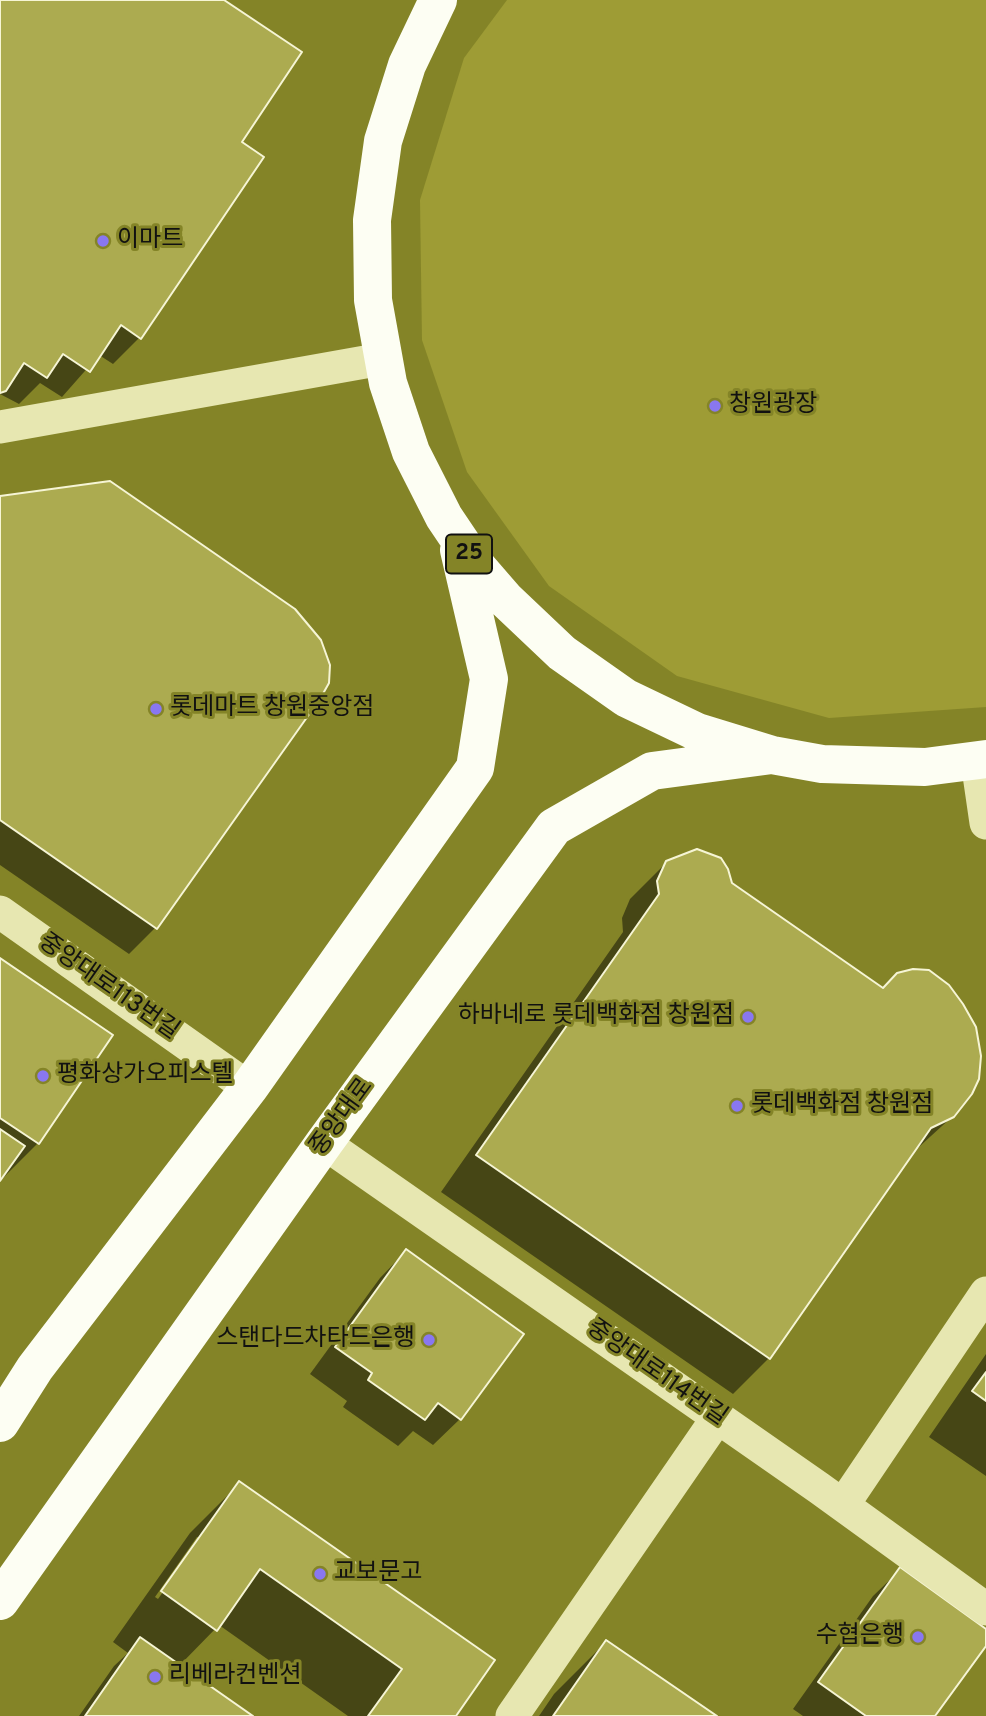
<!DOCTYPE html>
<html>
<head>
<meta charset="utf-8">
<style>
  body { margin:0 }
  canvas { display:block; background:#848427 }
</style>
</head>
<body>
<canvas width="986" height="1716"></canvas>
<script>
const ctx = document.querySelector('canvas').getContext('2d');
ctx.lineJoin = 'round';
function fillPath(path, color) {
  ctx.fillStyle = color;
  ctx.fill(path, 'evenodd');
}
function poly(rows) {
  const path = new Path2D();
  for (const r of rows) {
    path.moveTo(r[0], r[1]);
    for (let i = 2; i < r.length; i += 2) path.lineTo(r[i], r[i + 1]);
  }
  return path;
}
function stroke(path, color, width, dash) {
  ctx.strokeStyle = color;
  ctx.lineWidth = width;
  ctx.lineCap = dash ? 'butt' : 'round';
  ctx.setLineDash(dash || []);
  ctx.stroke(path);
}
function write(font, color, halo, rows, align = 'center') {
  ctx.font = font + ' Overpass,"Noto Sans KR",sans-serif';
  ctx.lineWidth = 6;
  ctx.setLineDash([]);
  ctx.textBaseline = 'middle';
  ctx.strokeStyle = halo;
  ctx.fillStyle = color;
  for (const [text, x, y, turn = 0] of rows) {
    ctx.save();
    ctx.translate(x, y);
    ctx.rotate((+turn || 0) * Math.PI / 180);
    ctx.textAlign = isNaN(turn) ? turn : align;
    if (halo) ctx.strokeText(text, 0, 0);
    ctx.fillText(text, 0, 0);
    ctx.restore();
  }
}
fillPath(poly([
  [507,0,986,0,986,707,829,718,677,676,549,586,467,472,422,340,420,200,464,58]
]), '#9e9c35');
fillPath(poly([
  [0,0,220,0,239,142,140,337,113,364,99,355,62,397,40,383,19,404,0,394],
  [0,498,155,928,129,954,0,865],
  [697,851,953,1116,909,1156,769,1358,733,1394,441,1192,623,932,622,918,630,899,667,862],
  [0,960,38,1143,0,1181],
  [406,1251,460,1419,433,1445,413,1431,398,1446,343,1407,347,1401,310,1374,380,1278],
  [986,1354,986,1476,929,1437],
  [240,1483,454,1716,348,1716,219,1625,179,1666,250,1716,79,1716,114,1666,128,1653,113,1642,190,1533],
  [197,1537,202,1537,158,1599,155,1597],
  [900,1570,986,1631,986,1643,933,1716,803,1716,793,1709,873,1596],
  [606,1642,714,1716,539,1716,554,1694]
]), '#0007');
const building = poly([
  [0,0,224,0,302,52,242,142,264,157,141,339,121,325,90,372,63,354,47,378,24,363,6,391,0,393,0,0],
  [110,481,295,609,321,640,330,665,329,683,320,699,157,929,0,820,0,496,110,481],
  [697,849,721,858,728,869,732,883,883,988,897,973,913,969,929,970,949,985,963,1004,976,1027,981,1056,979,1079,972,1094,954,1117,931,1128,770,1359,476,1155,659,894,657,881,666,861,697,849],
  [0,958,113,1035,39,1144,0,1118,0,958],
  [0,1129,25,1146,0,1181,0,1129],
  [406,1249,524,1334,461,1420,438,1403,425,1420,368,1380,372,1373,335,1347,406,1249],
  [986,1372,986,1401,972,1391,986,1372],
  [239,1481,495,1660,456,1716,368,1716,402,1669,260,1569,217,1631,161,1591,239,1481],
  [900,1567,986,1629,986,1646,935,1716,866,1716,818,1682,900,1567],
  [140,1637,253,1716,85,1716,140,1637],
  [606,1640,717,1716,553,1716,606,1640]
]);
fillPath(building, '#acab50');
stroke(building, '#f6f5d5', 2);
stroke(poly([
  [0,427,382,359],
  [977,761,986,823],
  [0,912,249,1088],
  [324,1143,819,1488,986,1609],
  [843,1505,986,1293],
  [512,1716,718,1417]
]), '#e7e7b1', 33);
stroke(poly([
  [438,0,407,65,383,141,372,220,373,300,388,383,411,452,444,517,479,569,505,599,562,653,626,698,697,732,772,755,822,764,925,767,986,759],
  [0,1423,35,1368,249,1088,475,768,489,679,459,550],
  [0,1601,324,1143,554,827,652,771,772,755]
]), '#fdfef3', 38);
for (const [x, y, r, color] of [
  [103,241,7,"#8977f0"],
  [715,406,7,"#8977f0"],
  [156,709,7,"#8977f0"],
  [748,1017,7,"#8977f0"],
  [43,1076,7,"#8977f0"],
  [737,1106,7,"#8977f0"],
  [429,1340,7,"#8977f0"],
  [320,1574,7,"#8977f0"],
  [918,1637,7,"#8977f0"],
  [155,1677,7,"#8977f0"]
]) {
  const dot = new Path2D();
  dot.arc(x, y, r, 0, 2 * Math.PI);
  ctx.fillStyle = color;
  ctx.fill(dot);
  stroke(dot, '#848427', 2.5);
}
for (const [x, y, w] of [
  [469,554,46]
]) {
  const box = new Path2D();
  box.roundRect(x - w / 2, y - 19.5, w, 39, 5);
  ctx.fillStyle = '#848427';
  ctx.fill(box);
  stroke(box, '#111', 2);
}
write('bold 23px', '#111', null, [
  ["25",469,554]
]);
write('24px', '#111', '#848427', [
  ["이마트",117,241],
  ["창원광장",729,406],
  ["롯데마트 창원중앙점",170,709],
  ["하바네로 롯데백화점 창원점",734,1017,"right"],
  ["평화상가오피스텔",57,1076],
  ["롯데백화점 창원점",751,1106],
  ["스탠다드차타드은행",415,1340,"right"],
  ["교보문고",334,1574],
  ["수협은행",904,1637,"right"],
  ["리베라컨벤션",169,1677]
], 'left');
write('24px', '#111', '#848427', [
  ["중앙대로113번길",108,988,35],
  ["중앙대로",343,1118,-54],
  ["중앙대로114번길",656,1374,35]
]);
</script>
</body>
</html>
